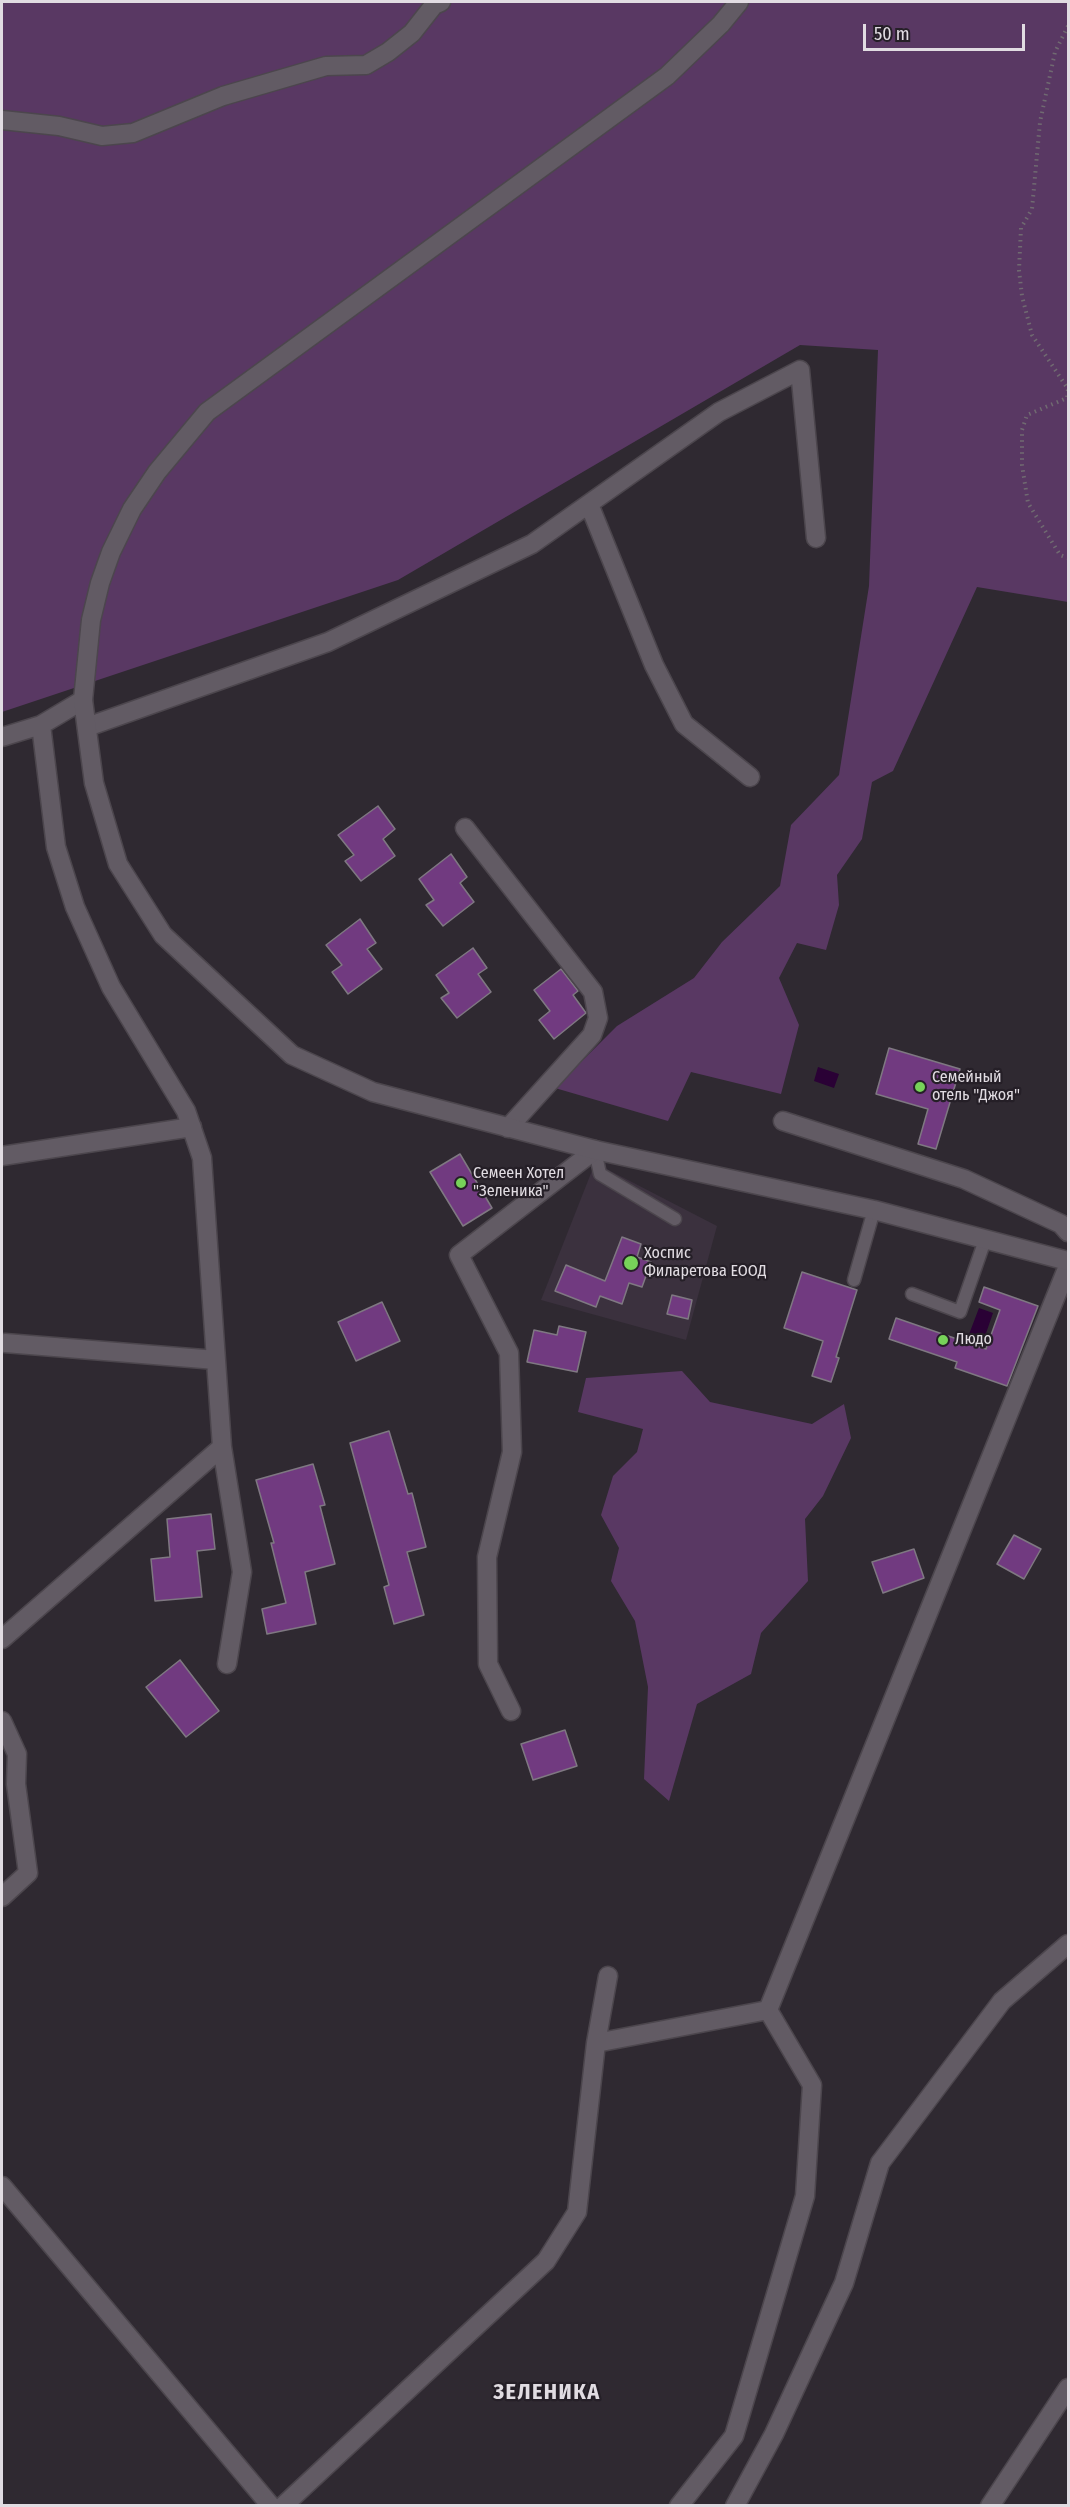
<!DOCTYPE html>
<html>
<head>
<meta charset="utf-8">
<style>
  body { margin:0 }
  #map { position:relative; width:1070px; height:2507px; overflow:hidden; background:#2f2931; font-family:"Fira Sans Condensed",sans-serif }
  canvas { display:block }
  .frame { position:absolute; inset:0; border:3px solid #e1dce2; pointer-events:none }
  .scale { position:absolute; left:863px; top:24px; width:162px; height:27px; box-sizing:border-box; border:3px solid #e1dce2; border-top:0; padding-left:8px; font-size:18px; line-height:21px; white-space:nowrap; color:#e1dce2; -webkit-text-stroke:4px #251f27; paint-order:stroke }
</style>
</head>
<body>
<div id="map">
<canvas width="1070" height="2507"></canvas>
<div class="frame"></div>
<div class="scale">50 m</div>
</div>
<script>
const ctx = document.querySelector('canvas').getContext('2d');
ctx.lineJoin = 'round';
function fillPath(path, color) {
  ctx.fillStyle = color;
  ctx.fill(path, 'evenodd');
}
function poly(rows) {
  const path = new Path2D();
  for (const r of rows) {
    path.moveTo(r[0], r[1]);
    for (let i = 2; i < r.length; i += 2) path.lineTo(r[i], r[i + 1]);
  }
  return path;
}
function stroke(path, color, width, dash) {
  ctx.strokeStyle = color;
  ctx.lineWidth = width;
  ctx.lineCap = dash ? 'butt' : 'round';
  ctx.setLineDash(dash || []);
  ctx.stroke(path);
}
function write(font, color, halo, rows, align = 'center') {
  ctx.font = font + ' "Fira Sans Condensed",sans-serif';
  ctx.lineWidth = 4.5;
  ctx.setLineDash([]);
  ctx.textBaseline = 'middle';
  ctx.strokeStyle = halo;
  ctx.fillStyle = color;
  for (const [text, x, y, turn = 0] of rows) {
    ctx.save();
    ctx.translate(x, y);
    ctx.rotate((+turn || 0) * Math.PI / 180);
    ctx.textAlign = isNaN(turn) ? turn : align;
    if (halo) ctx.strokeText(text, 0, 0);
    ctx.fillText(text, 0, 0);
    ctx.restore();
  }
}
fillPath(poly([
  [595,1163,717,1226,686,1340,541,1300]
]), '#3b313e');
fillPath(poly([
  [2,2,1068,2,1068,602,977,587,893,771,872,782,862,839,837,875,839,905,826,950,797,943,779,978,799,1025,781,1094,691,1072,668,1121,555,1088,617,1026,694,978,722,942,780,886,791,825,839,775,869,586,878,350,800,345,398,580,2,712],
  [682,1371,710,1402,812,1424,844,1404,851,1438,823,1496,805,1519,808,1581,761,1633,751,1674,697,1704,669,1801,644,1779,648,1687,635,1621,611,1581,619,1548,601,1515,613,1476,637,1452,643,1429,578,1412,586,1378]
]), '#593863');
fillPath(poly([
  [818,1067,839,1074,834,1088,814,1081],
  [979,1308,993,1313,983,1342,968,1337]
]), '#2a0135');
const building = poly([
  [378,806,395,829,383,839,395,856,361,881,345,861,354,855,338,835,378,806],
  [451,854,467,877,460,883,474,902,443,926,426,905,434,900,419,879,451,854],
  [360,919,376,943,367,949,382,969,348,994,332,972,342,965,326,945,360,919],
  [473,948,487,968,478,974,491,992,457,1018,441,998,449,993,436,975,473,948],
  [561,969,578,991,573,995,586,1013,554,1039,539,1020,550,1011,534,990,561,969],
  [889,1048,960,1069,936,1149,918,1144,928,1109,876,1094,889,1048],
  [460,1154,492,1208,463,1226,430,1172,460,1154],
  [622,1237,641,1244,637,1257,651,1262,642,1287,629,1283,622,1304,600,1296,596,1307,555,1291,566,1265,605,1281,622,1237],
  [802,1272,857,1290,836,1357,839,1358,831,1382,812,1376,823,1341,784,1328,802,1272],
  [984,1287,1038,1306,1007,1386,955,1368,957,1362,889,1339,896,1318,986,1349,1000,1310,979,1302,984,1287],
  [672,1295,692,1300,688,1319,667,1314,672,1295],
  [382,1302,400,1341,356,1361,338,1322,382,1302],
  [559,1326,586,1332,577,1372,527,1362,534,1330,557,1335,559,1326],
  [389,1431,408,1494,412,1493,426,1547,407,1552,424,1615,394,1624,384,1587,389,1585,350,1443,389,1431],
  [313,1464,325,1505,320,1506,335,1564,305,1572,316,1624,267,1634,262,1609,286,1603,271,1543,274,1543,256,1480,313,1464],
  [211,1514,215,1549,197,1551,202,1597,155,1601,151,1559,170,1557,167,1519,211,1514],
  [1014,1535,1041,1549,1024,1579,997,1564,1014,1535],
  [914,1549,924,1578,883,1593,872,1562,914,1549],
  [180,1660,219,1711,186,1737,146,1687,180,1660],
  [565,1730,577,1766,533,1780,521,1744,565,1730]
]);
fillPath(building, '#713a80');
stroke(building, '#7f7882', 1.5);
const service = poly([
  [595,1150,600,1174,675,1219],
  [854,1280,874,1210],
  [912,1294,960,1312,985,1240]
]);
const minor = poly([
  [2,120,59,126,102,136,133,133,223,96,326,66,366,65,388,52,412,33,434,5,441,2],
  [589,504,654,665,684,724,750,777],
  [87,727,328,642,532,544,719,412,800,370,816,538],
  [2,737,41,725],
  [465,828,593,992,598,1018,592,1035,508,1128],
  [783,1121,964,1179,1061,1224,1068,1232],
  [2,1156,192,1127],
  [5,1343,216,1360],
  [222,1447,242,1572,227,1664],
  [2,1639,222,1447,202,1158,186,1111,111,987,75,907,56,847,41,725,83,700],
  [511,1711,488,1664,487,1557,512,1452,509,1353,459,1255,595,1150],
  [2,1721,17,1754,16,1784,28,1873,2,1897],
  [596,2043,768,2010],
  [2,2186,271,2506],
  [283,2506,546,2261,577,2212,596,2043,608,1976],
  [679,2506,734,2436,805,2196,812,2085,768,2010,1068,1266],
  [735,2506,774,2434,844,2283,880,2163,1002,2001,1068,1944],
  [990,2506,1068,2388]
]);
const secondary = poly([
  [739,2,721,24,667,76,207,412,157,472,132,509,111,552,100,583,91,620,83,700,94,783,118,864,163,935,292,1055,373,1092,595,1150,874,1210,1068,1261]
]);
stroke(service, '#4c464d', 15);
stroke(minor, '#4c464d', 21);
stroke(secondary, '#4c464d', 21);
stroke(poly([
  [1068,26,1055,52,1040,122,1032,209,1021,228,1019,270,1022,296,1032,335,1068,389,1067,398,1027,415,1022,430,1022,465,1028,503,1060,555,1068,558]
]), '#706a71', 4, [1.5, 4.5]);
stroke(service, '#625b64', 12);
stroke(minor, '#625b64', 18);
stroke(secondary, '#625b64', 18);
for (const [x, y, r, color] of [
  [920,1087,6,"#77d259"],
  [461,1183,6,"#77d259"],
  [631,1263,8,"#77d259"],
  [943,1340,6,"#77d259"]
]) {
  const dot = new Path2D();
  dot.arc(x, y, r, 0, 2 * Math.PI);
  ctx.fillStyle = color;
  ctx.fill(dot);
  stroke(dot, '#251f27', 2);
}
write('16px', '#e1dce2', '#251f27', [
  ["Семейный",932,1078],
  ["отель \"Джоя\"",932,1096],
  ["Семеен Хотел",473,1174],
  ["\"Зеленика\"",473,1192],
  ["Хоспис",644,1254],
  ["Филаретова ЕООД",644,1272],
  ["Людо",955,1340]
], 'left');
ctx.letterSpacing = '1.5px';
write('bold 22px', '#e1dce2', '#251f27', [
  ["ЗЕЛЕНИКА",547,2393]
]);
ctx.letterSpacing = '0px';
</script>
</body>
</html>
